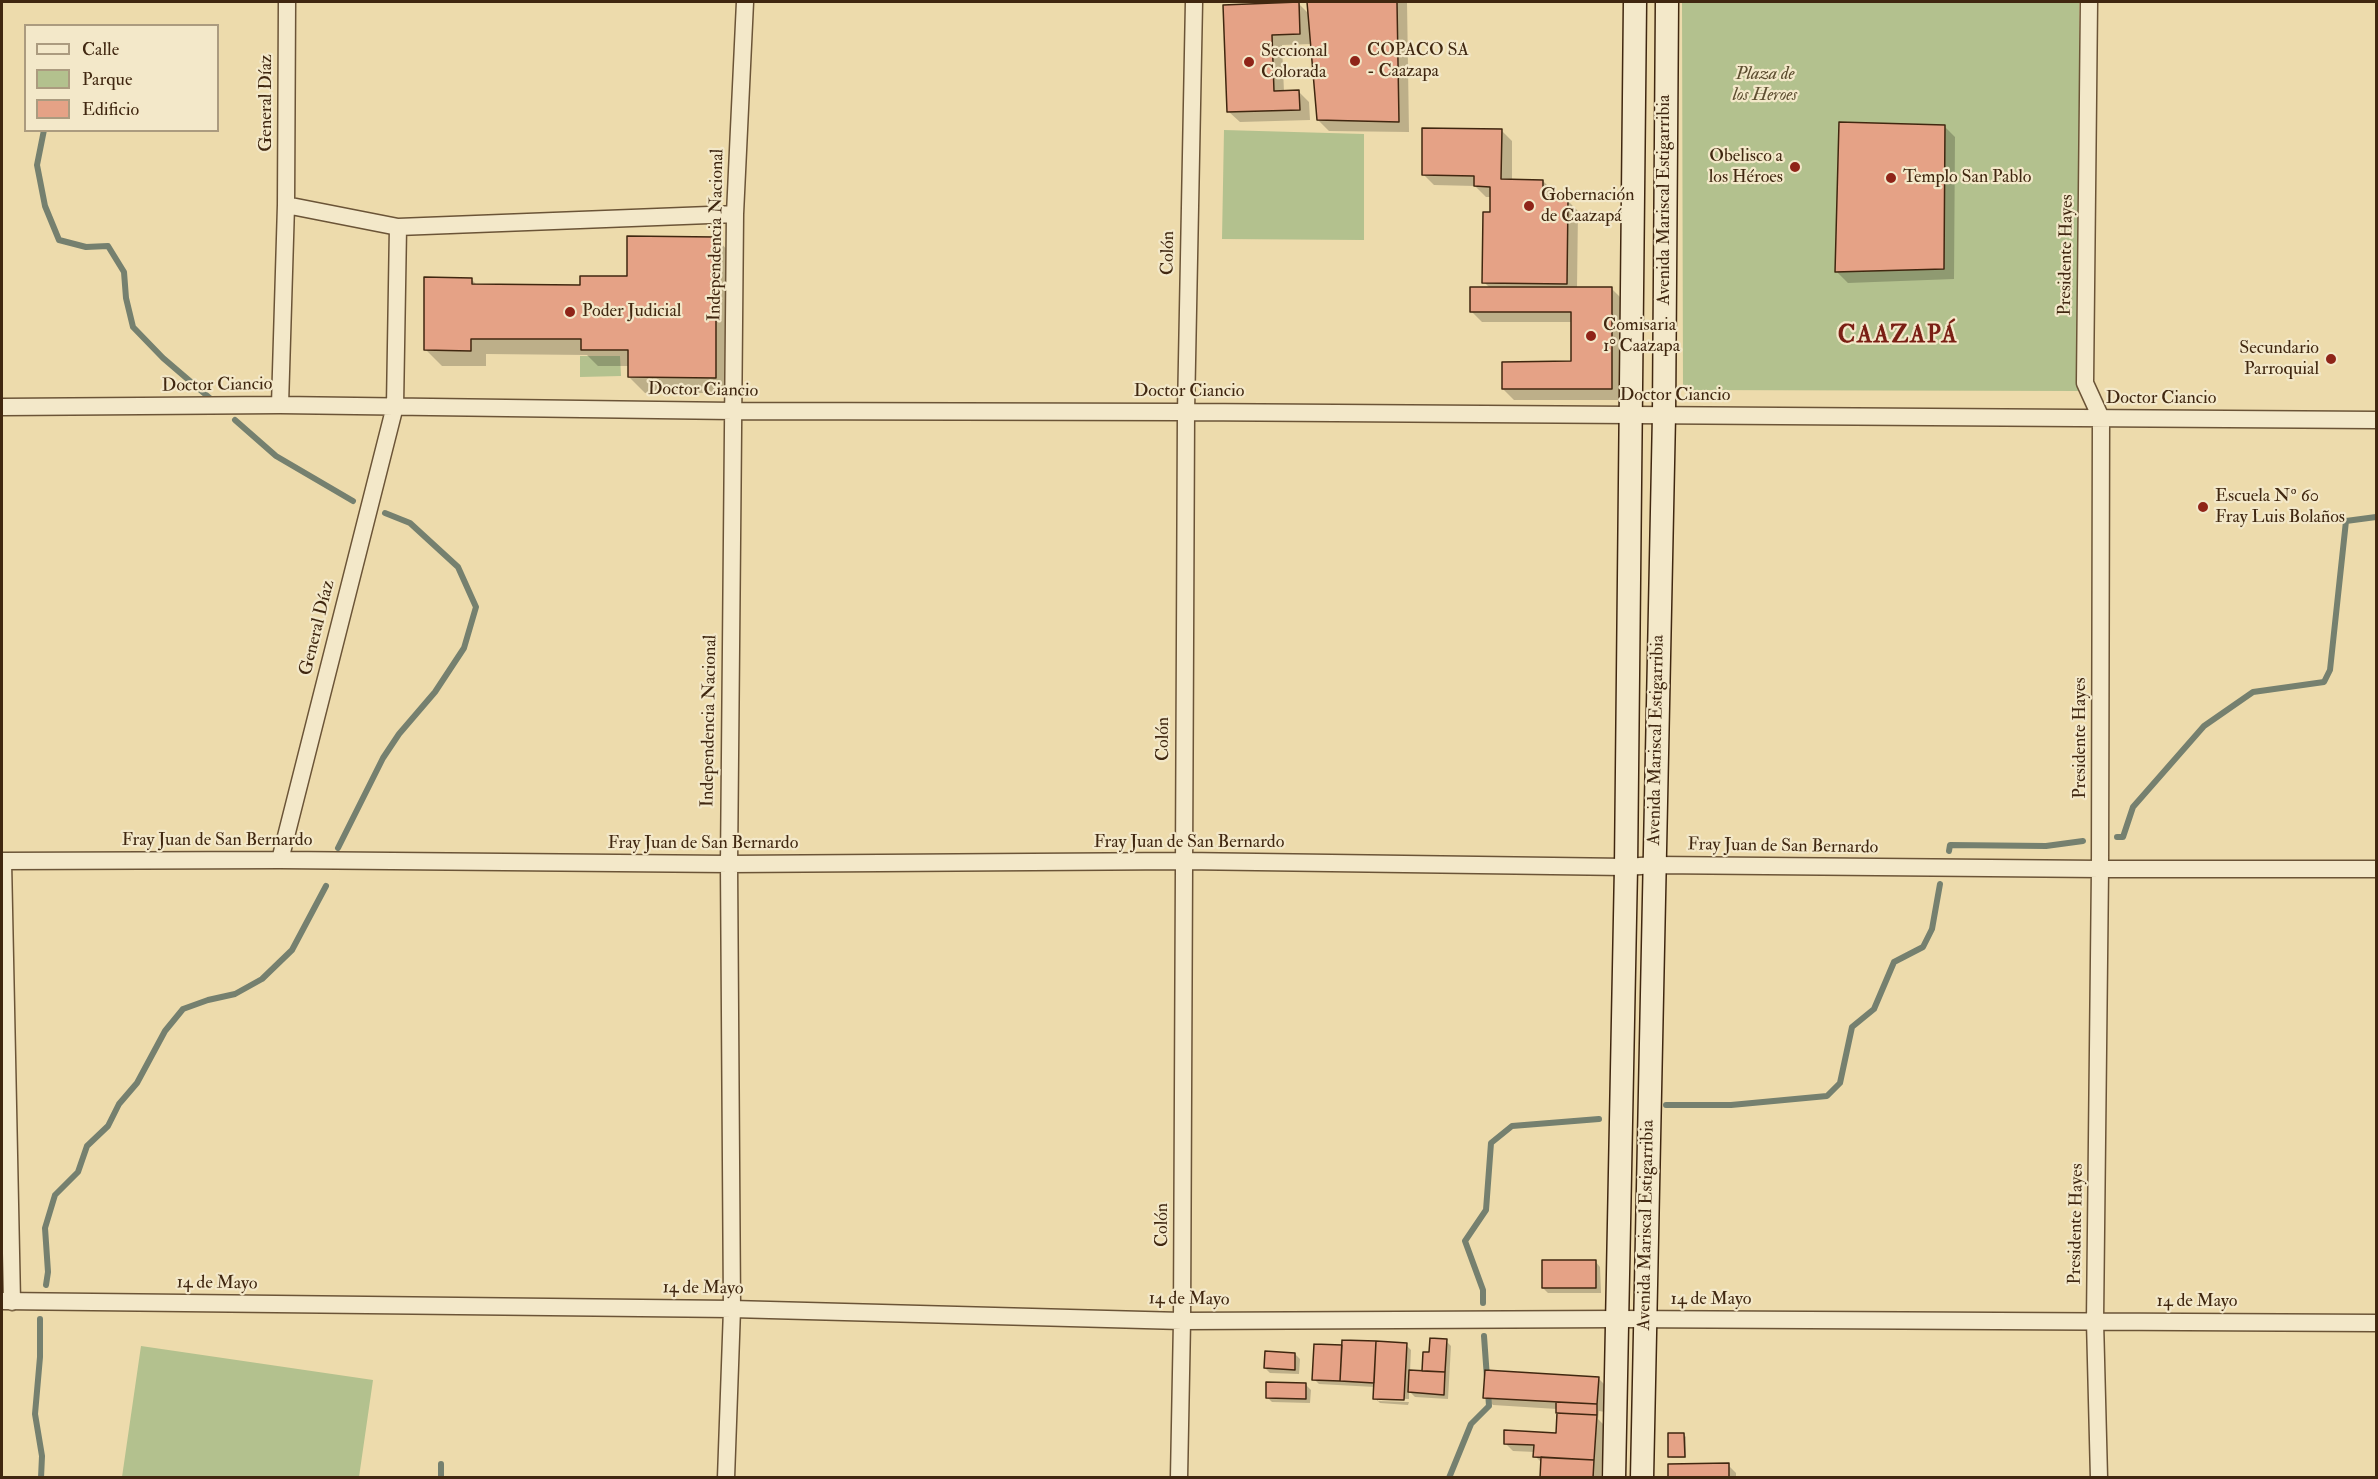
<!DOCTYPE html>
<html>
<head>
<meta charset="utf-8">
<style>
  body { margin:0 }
  #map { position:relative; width:2378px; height:1479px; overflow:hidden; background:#eddbac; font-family:"IM FELL Double Pica",serif }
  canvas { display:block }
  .frame { position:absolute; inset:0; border:3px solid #402710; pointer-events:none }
  .legend { position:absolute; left:24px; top:24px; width:195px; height:108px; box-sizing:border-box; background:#f3e8c9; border:2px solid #ab9b7f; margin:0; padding:8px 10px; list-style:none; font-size:18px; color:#402710 }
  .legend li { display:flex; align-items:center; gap:12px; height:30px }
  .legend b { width:30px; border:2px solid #ab9b7f }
</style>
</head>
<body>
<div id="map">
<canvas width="2378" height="1479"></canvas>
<div class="frame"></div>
<ul class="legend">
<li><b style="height:8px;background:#f3e8c9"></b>Calle</li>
<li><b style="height:16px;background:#b3c18e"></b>Parque</li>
<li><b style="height:16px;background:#e5a286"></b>Edificio</li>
</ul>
</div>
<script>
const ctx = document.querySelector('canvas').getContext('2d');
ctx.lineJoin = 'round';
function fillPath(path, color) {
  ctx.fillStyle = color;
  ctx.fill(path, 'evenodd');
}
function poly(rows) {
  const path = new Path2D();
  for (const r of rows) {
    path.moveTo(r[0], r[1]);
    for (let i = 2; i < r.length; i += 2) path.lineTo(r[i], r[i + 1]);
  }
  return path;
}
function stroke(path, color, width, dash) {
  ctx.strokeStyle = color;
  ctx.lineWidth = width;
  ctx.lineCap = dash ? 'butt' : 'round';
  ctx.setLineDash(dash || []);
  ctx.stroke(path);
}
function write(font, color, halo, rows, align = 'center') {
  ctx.font = font + ' "IM FELL Double Pica",serif';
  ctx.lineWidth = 4.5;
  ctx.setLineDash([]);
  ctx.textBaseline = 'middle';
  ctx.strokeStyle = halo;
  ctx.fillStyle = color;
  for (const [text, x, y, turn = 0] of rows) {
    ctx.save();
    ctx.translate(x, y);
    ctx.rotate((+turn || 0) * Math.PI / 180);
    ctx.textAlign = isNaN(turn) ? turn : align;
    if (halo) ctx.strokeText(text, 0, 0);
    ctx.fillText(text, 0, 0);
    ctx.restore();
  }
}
fillPath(poly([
  [1682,2,2079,2,2080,391,1683,390],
  [1839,123,1945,125,1944,269,1836,272],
  [1224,130,1364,134,1364,240,1222,239],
  [580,356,620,356,621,376,580,377],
  [141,1346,373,1380,359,1477,122,1477]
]), '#b3c18e');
fillPath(poly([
  [1309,2,1407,2,1409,132,1329,131,1318,120,1312,44,1282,45,1284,92,1298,91,1309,102,1310,120,1240,122,1229,112,1225,6,1299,4,1310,15],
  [1944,126,1955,137,1954,279,1848,283,1837,272],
  [1501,130,1512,141,1512,181,1543,181,1554,192,1554,200,1567,200,1578,211,1577,288,1611,288,1622,299,1623,400,1514,400,1503,389,1572,363,1572,322,1482,322,1471,311,1490,288,1484,282,1492,197,1486,197,1475,186,1434,185,1423,174],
  [716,238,732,255,731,393,645,393,629,377,629,366,598,366,587,355,486,354,486,366,442,366,426,350,471,279,478,286,582,286,629,277],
  [1595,1261,1600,1267,1601,1293,1548,1293,1543,1288],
  [1446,1341,1451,1346,1448,1399,1415,1397,1409,1391,1409,1399,1378,1398,1378,1401,1409,1402,1408,1405,1380,1403,1375,1398,1375,1387,1319,1384,1314,1379,1406,1345,1411,1350,1410,1372,1424,1373,1430,1353],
  [1295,1354,1300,1359,1299,1374,1270,1373,1265,1368],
  [1598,1378,1606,1386,1605,1412,1599,1411,1598,1419,1604,1425,1601,1478,1541,1478,1542,1463,1535,1456,1535,1452,1513,1451,1505,1443,1558,1435,1557,1409,1493,1405,1485,1397],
  [1306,1385,1311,1390,1310,1403,1272,1402,1267,1397],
  [1684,1435,1686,1437,1686,1458,1672,1458,1670,1456],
  [1728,1465,1736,1473,1736,1478,1670,1478]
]), '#0003');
stroke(poly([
  [44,130,37,165,45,206,59,240,86,247,108,246,124,272,126,298,133,327,163,358,212,400],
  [235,420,276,456,353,501],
  [2117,837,2123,837,2133,807,2204,726,2253,692,2324,682,2330,670,2346,521,2376,517],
  [338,848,383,758,399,734,435,692,464,648,476,607,458,567,410,523,385,513],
  [1949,851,1950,845,2046,846,2083,841],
  [1666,1105,1731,1105,1827,1096,1840,1083,1852,1027,1874,1009,1894,962,1923,947,1932,929,1940,884],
  [46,1285,48,1272,45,1228,55,1195,78,1172,87,1146,108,1126,119,1104,137,1083,165,1031,183,1009,208,1000,235,994,262,979,292,950,326,886],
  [1483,1303,1483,1290,1465,1241,1486,1210,1491,1143,1512,1126,1599,1119],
  [40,1319,40,1357,35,1414,42,1456,41,1478],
  [1484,1336,1487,1378],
  [441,1464,441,1478],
  [1449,1478,1471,1424,1489,1406,1488,1391]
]), '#75806f', 6);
const building = poly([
  [1299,2,1300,34,1272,35,1274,91,1299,90,1300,110,1227,112,1223,5,1299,2],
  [1307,2,1397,2,1399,122,1317,120,1307,2],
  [1839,122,1945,125,1944,269,1835,272,1839,122],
  [1422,128,1502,129,1501,179,1543,180,1543,199,1568,199,1567,284,1482,283,1483,212,1490,212,1490,187,1474,186,1474,176,1422,175,1422,128],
  [627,236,716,237,716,378,628,377,628,350,581,350,581,339,471,339,471,351,424,350,424,277,472,278,472,284,580,285,580,276,627,276,627,236],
  [1470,287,1612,287,1612,389,1502,389,1502,362,1571,361,1571,312,1470,312,1470,287],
  [1542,1260,1596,1260,1596,1288,1542,1288,1542,1260],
  [1430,1338,1447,1339,1445,1372,1422,1371,1423,1352,1429,1352,1430,1338],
  [1342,1340,1376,1341,1374,1383,1340,1381,1342,1340],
  [1376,1341,1407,1343,1404,1400,1373,1399,1376,1341],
  [1314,1344,1342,1345,1340,1381,1312,1380,1314,1344],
  [1265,1351,1295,1353,1295,1370,1264,1368,1265,1351],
  [1409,1370,1445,1372,1444,1395,1408,1392,1409,1370],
  [1485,1370,1599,1377,1597,1404,1483,1398,1485,1370],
  [1266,1382,1306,1383,1306,1399,1266,1398,1266,1382],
  [1556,1402,1597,1404,1597,1415,1556,1413,1556,1402],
  [1557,1413,1597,1415,1594,1460,1533,1457,1534,1445,1504,1444,1504,1430,1556,1433,1557,1413],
  [1668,1433,1684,1433,1685,1457,1668,1457,1668,1433],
  [1541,1457,1594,1460,1593,1478,1540,1478,1541,1457],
  [1729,1463,1729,1478,1668,1478,1668,1464,1729,1463]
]);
fillPath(building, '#e5a286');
stroke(building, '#402710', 1.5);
const street = poly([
  [2089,2,2085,383,2101,418,2100,869,2095,1321,2099,1478],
  [286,205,398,227,735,214],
  [280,405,286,205,287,2],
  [2,407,280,405,733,411,1186,412,2376,420],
  [280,860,395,406,398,227],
  [2,861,280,860,729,864,1183,861,1626,867,1655,865,2100,869,2376,869],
  [3,861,12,1302],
  [2,1301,732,1309,1182,1321,1618,1319,2376,1323],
  [726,1478,732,1309,729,864,735,214,745,2],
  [1179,1478,1182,1321,1186,412,1194,2]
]);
const secondary = poly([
  [1614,1478,1626,867,1635,2],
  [1642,1478,1664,415,1667,2]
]);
stroke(street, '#6b5437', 19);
stroke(secondary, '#402710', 25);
stroke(street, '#f3e8c9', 16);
stroke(secondary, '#f3e8c9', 22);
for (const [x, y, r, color] of [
  [1355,61,6,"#8f2418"],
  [1249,62,6,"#8f2418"],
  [1795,167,6,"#8f2418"],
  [1891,178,6,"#8f2418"],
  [1529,206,6,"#8f2418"],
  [570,312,6,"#8f2418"],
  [1591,336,6,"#8f2418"],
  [2331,359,6,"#8f2418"],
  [2203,507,6,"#8f2418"]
]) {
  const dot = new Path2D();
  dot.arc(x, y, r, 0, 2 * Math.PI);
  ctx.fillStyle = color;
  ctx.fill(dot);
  stroke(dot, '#f3e8c9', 2);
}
write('18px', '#402710', '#f3e8c9', [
  ["COPACO SA",1367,51],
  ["- Caazapa",1367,72],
  ["Seccional",1261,52],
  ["Colorada",1261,73],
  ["Obelisco a",1783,157,"right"],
  ["los Héroes",1783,178,"right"],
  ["Templo San Pablo",1903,178],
  ["Gobernación",1541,196],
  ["de Caazapá",1541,217],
  ["Poder Judicial",582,312],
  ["Comisaria",1603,326],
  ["1° Caazapa",1603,347],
  ["Secundario",2319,349,"right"],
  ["Parroquial",2319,370,"right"],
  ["Escuela Nº 60",2215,497],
  ["Fray Luis Bolaños",2215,518]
], 'left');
write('italic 18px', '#5d4e30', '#f3e8c9', [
  ["Plaza de",1765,75],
  ["los Heroes",1765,96]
]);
write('18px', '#402710', '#f3e8c9', [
  ["General Díaz",267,103,-90],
  ["Avenida Mariscal Estigarribia",1665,200,-90],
  ["Independencia Nacional",717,235,-89],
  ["Colón",1169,253,-89],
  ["Presidente Hayes",2067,255,-89],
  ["Doctor Ciancio",217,386,-1],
  ["Doctor Ciancio",703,391,1],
  ["Doctor Ciancio",1189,392],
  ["Doctor Ciancio",1675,396],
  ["Doctor Ciancio",2161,399],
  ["General Díaz",318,628,-76],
  ["Independencia Nacional",710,721,-89],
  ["Presidente Hayes",2081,738,-90],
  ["Colón",1164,739,-90],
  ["Avenida Mariscal Estigarribia",1657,740,-89],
  ["Fray Juan de San Bernardo",217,841],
  ["Fray Juan de San Bernardo",1189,843],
  ["Fray Juan de San Bernardo",703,844],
  ["Fray Juan de San Bernardo",1783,847,1],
  ["Presidente Hayes",2077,1224,-89],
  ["Colón",1163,1225,-90],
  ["Avenida Mariscal Estigarribia",1647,1225,-89],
  ["14 de Mayo",217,1284,1],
  ["14 de Mayo",703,1289,1],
  ["14 de Mayo",1189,1300,1],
  ["14 de Mayo",1711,1300],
  ["14 de Mayo",2197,1302]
]);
ctx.letterSpacing = '1.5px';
write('bold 24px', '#7a1f14', '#f3e8c9', [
  ["CAAZAPÁ",1898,337]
]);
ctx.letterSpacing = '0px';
</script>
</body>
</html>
